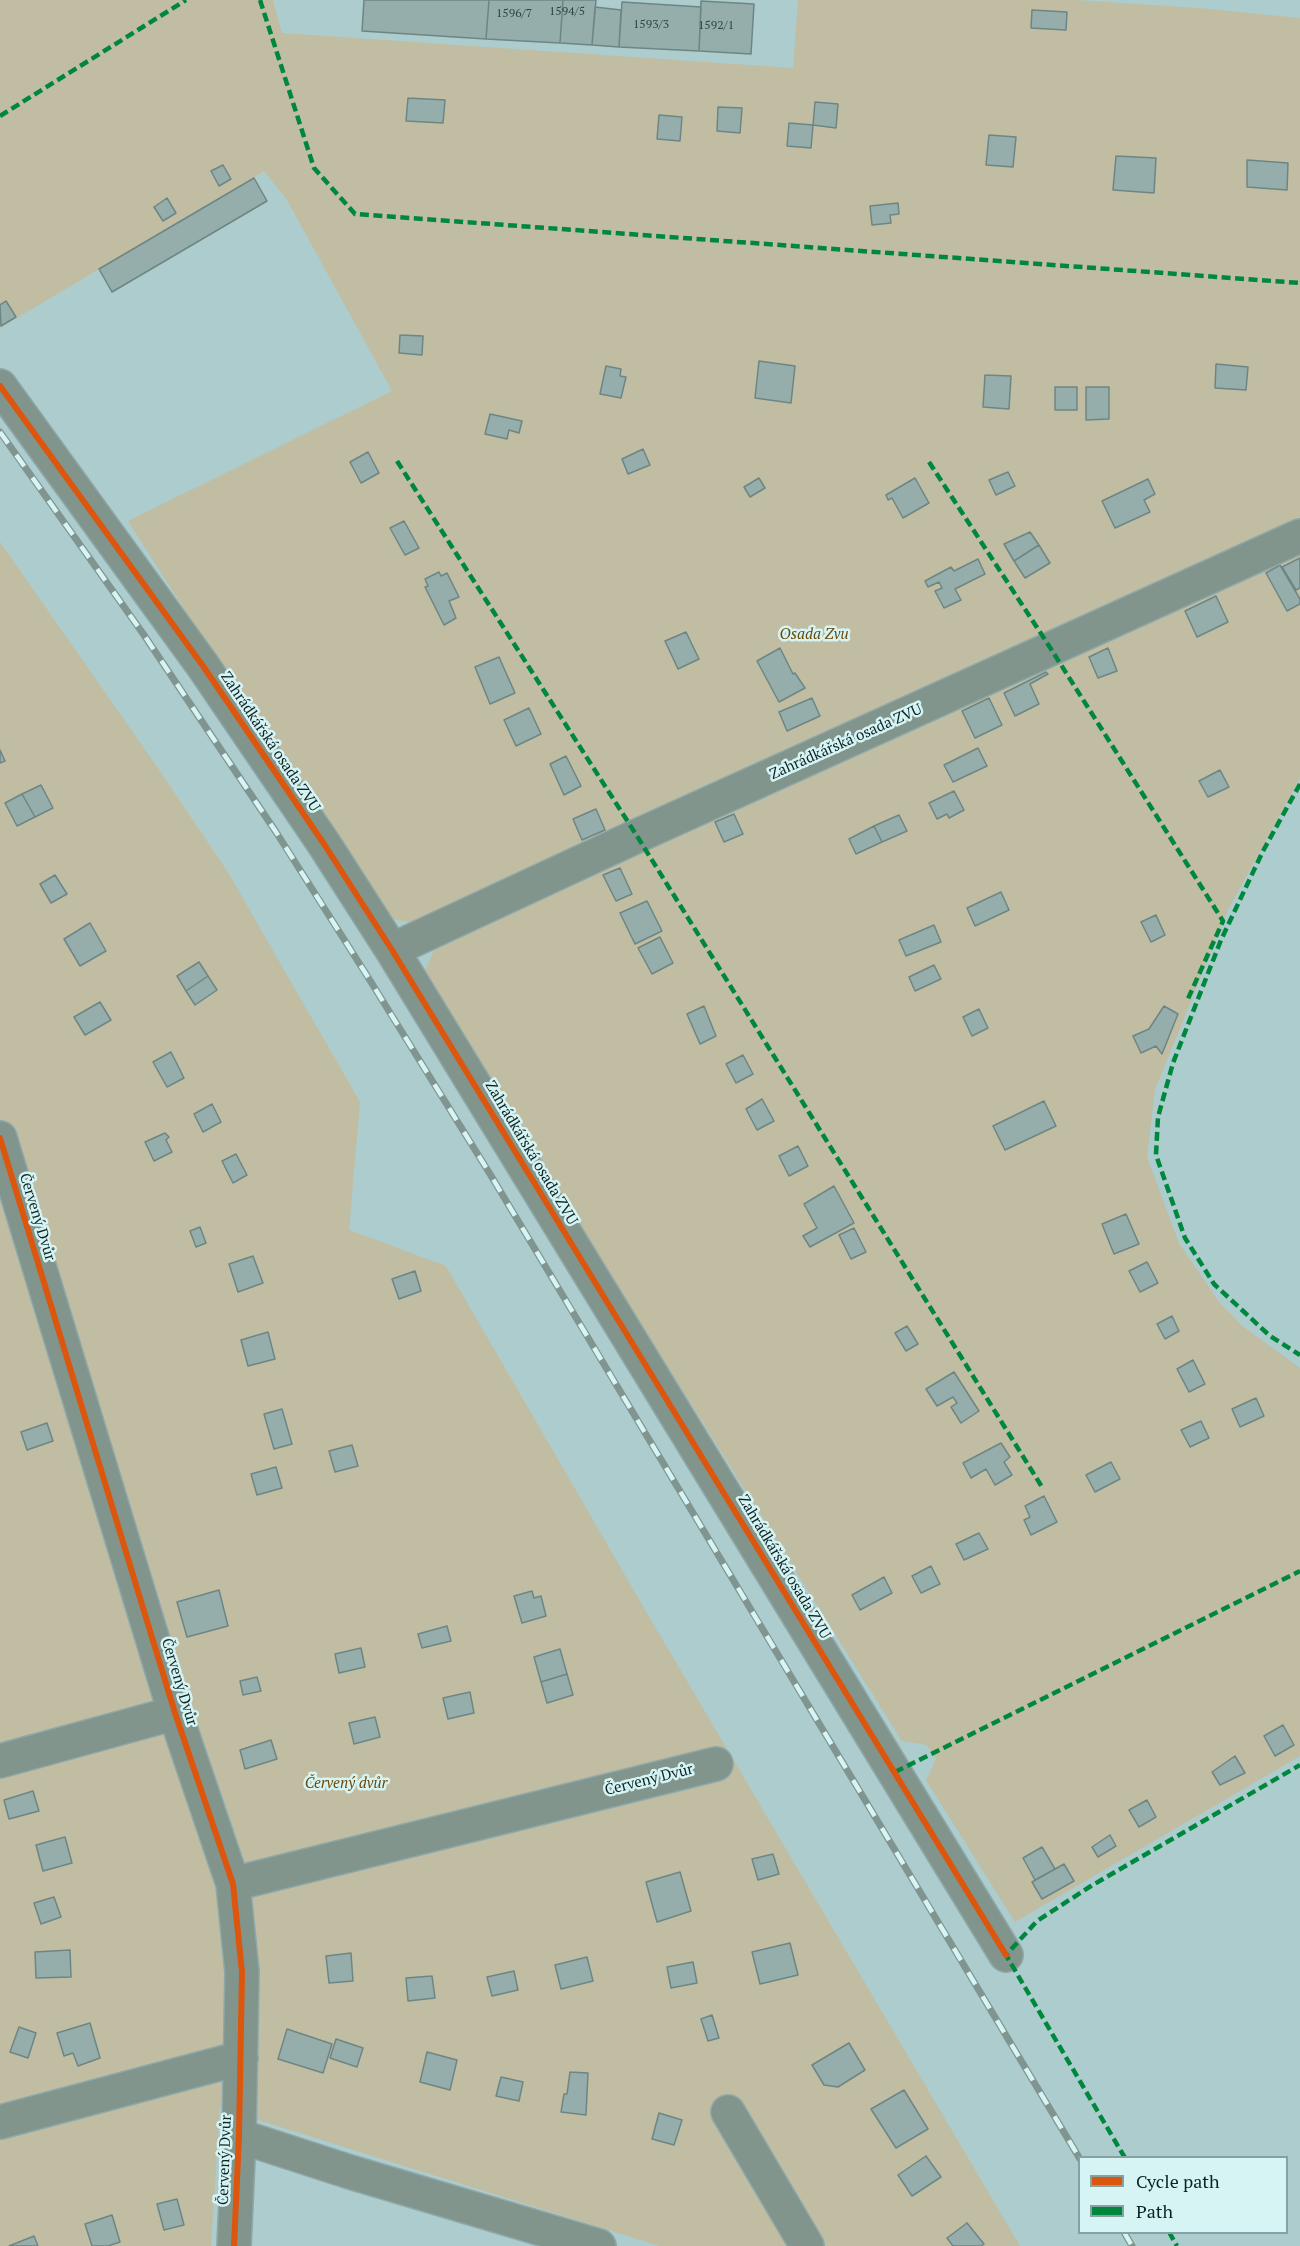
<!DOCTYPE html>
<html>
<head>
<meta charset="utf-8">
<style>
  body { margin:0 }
  #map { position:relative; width:1300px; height:2246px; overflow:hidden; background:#accccd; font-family:"PT Serif",serif }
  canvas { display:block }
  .legend { position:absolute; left:1078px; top:2156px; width:210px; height:78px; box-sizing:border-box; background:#d7f4f5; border:2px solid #86a1a2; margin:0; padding:8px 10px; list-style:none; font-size:18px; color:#0c2425 }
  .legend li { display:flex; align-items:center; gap:12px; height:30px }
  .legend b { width:30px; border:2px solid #86a1a2 }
</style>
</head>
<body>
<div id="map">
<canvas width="1300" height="2246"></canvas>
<ul class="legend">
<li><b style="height:8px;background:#dd560d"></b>Cycle path</li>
<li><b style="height:8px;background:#00873e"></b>Path</li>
</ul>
</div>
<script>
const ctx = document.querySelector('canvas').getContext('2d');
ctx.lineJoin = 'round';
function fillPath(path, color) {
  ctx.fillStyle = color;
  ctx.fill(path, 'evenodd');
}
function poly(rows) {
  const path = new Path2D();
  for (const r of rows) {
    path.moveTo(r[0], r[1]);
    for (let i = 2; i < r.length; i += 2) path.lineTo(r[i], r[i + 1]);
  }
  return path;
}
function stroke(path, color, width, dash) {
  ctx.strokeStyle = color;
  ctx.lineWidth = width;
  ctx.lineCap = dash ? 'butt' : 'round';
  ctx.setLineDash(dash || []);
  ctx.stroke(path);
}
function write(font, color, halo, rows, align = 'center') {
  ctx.font = font + ' "PT Serif",serif';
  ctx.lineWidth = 5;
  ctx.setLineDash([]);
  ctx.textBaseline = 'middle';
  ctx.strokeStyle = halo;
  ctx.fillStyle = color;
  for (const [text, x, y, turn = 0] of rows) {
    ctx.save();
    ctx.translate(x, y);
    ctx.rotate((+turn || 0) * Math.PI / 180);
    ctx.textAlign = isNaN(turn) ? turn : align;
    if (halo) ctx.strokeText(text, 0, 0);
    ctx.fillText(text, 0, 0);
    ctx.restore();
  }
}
fillPath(poly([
  [0,0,273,0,282,33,793,68,798,0,1077,0,1199,8,1300,18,1300,778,1228,910,1187,1011,1155,1090,1147,1157,1179,1243,1219,1302,1241,1325,1300,1368,1300,1756,1015,1922,926,1780,936,1759,927,1745,902,1741,725,1458,421,979,436,946,424,925,381,917,128,521,392,391,287,200,264,171,0,328],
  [0,542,160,771,229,874,360,1102,349,1230,446,1266,651,1620,1020,2246,659,2246,220,2108,211,2246,0,2246]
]), '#c1bda2');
const building = poly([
  [364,0,489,0,486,39,362,31,364,0],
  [489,0,563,0,560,43,486,39,489,0],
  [563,0,596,0,592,45,560,43,563,0],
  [701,1,754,4,751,54,699,51,701,1],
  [622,2,701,7,699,51,619,47,622,2],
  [595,7,621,10,619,47,592,45,595,7],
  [1032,10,1067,12,1066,30,1031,28,1032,10],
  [408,98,445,100,443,123,406,121,408,98],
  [815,102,838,104,836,128,813,125,815,102],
  [718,107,742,108,740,133,717,131,718,107],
  [659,115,682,117,680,141,657,139,659,115],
  [789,123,813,125,811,148,787,146,789,123],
  [989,135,1016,137,1013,167,986,165,989,135],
  [1116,156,1156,158,1154,193,1113,190,1116,156],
  [1247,160,1288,163,1287,190,1247,187,1247,160],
  [223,165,231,179,219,186,211,171,223,165],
  [254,178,267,201,112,292,99,269,254,178],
  [167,198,176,213,163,221,154,207,167,198],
  [898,203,899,214,890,215,891,223,872,225,870,206,898,203],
  [6,301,16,317,1,326,0,305,6,301],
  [400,335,423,336,422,355,399,353,400,335],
  [759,361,795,366,791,403,755,398,759,361],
  [1216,364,1248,367,1246,390,1215,388,1216,364],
  [606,366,621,369,620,376,626,377,621,398,600,394,606,366],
  [985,375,1011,376,1009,409,983,407,985,375],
  [1055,387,1077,387,1077,410,1055,410,1055,387],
  [1086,387,1109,387,1109,419,1086,420,1086,387],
  [490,414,522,421,519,433,509,430,507,439,485,434,490,414],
  [643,449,650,465,628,474,622,459,643,449],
  [368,452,379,473,361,483,350,462,368,452],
  [1008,472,1015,486,996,495,989,480,1008,472],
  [759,478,765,488,750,497,744,487,759,478],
  [915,478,929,503,903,518,892,498,888,500,886,495,915,478],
  [1148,479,1155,494,1144,500,1150,512,1115,528,1102,501,1148,479],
  [404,521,419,548,405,555,390,528,404,521],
  [1030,532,1039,545,1014,561,1004,544,1030,532],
  [1039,545,1050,563,1025,578,1014,561,1039,545],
  [1300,558,1300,588,1296,590,1282,567,1300,558],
  [978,559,985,574,955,589,961,600,944,608,935,591,942,588,939,582,928,587,925,581,951,567,954,571,978,559],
  [1280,565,1300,599,1300,604,1287,611,1266,573,1280,565],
  [439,572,441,576,447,573,459,597,449,601,456,618,444,625,425,587,428,586,425,579,439,572],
  [1216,596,1228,622,1197,637,1185,611,1216,596],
  [686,632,699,659,678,669,665,641,686,632],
  [780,648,793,674,795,673,805,688,779,702,757,661,780,648],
  [1108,648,1117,671,1098,678,1089,657,1108,648],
  [499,657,515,693,490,704,475,667,499,657],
  [1046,672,1048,674,1030,684,1039,704,1015,716,1004,693,1046,672],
  [812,698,820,716,787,731,779,712,812,698],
  [989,698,1002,725,975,738,962,711,989,698],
  [529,708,541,734,516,746,504,720,529,708],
  [978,748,987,766,953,782,944,765,978,748],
  [0,750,5,761,0,763,0,750],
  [566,756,581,786,564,795,550,764,566,756],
  [1220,770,1229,787,1208,797,1199,781,1220,770],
  [41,785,53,808,35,817,22,794,41,785],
  [954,791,964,810,949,818,947,814,937,819,929,803,954,791],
  [22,794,35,817,17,826,5,803,22,794],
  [596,809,605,830,582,840,573,819,596,809],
  [734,814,743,834,724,842,715,822,734,814],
  [899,815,907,831,882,842,874,826,899,815],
  [874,826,882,842,856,854,849,839,874,826],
  [620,868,632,894,616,901,603,875,620,868],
  [55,875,67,894,51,903,40,884,55,875],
  [1001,892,1009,910,975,926,967,908,1001,892],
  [647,901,662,931,635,944,620,913,647,901],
  [1156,915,1165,935,1151,942,1141,922,1156,915],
  [90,923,106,951,80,966,64,939,90,923],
  [934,925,941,942,906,956,899,940,934,925],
  [660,937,673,963,652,974,638,948,660,937],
  [199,962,208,976,186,991,177,976,199,962],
  [934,965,941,979,915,991,909,977,934,965],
  [208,976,217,990,195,1005,186,991,208,976],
  [100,1002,111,1020,85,1035,74,1017,100,1002],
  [704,1006,716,1036,700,1044,687,1014,704,1006],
  [1164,1006,1178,1014,1162,1054,1156,1046,1141,1053,1133,1036,1149,1029,1164,1006],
  [979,1009,988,1028,972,1036,963,1017,979,1009],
  [171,1052,184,1078,167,1087,153,1062,171,1052],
  [743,1055,753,1074,736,1083,726,1064,743,1055],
  [762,1099,774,1121,757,1130,746,1109,762,1099],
  [1044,1101,1056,1126,1005,1150,993,1126,1044,1101],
  [212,1104,221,1122,203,1132,194,1114,212,1104],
  [165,1133,169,1137,166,1140,172,1152,154,1161,145,1142,165,1133],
  [798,1146,808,1166,789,1176,779,1156,798,1146],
  [236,1154,247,1175,233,1183,222,1161,236,1154],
  [834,1186,854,1223,810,1247,803,1236,817,1228,804,1204,834,1186],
  [1126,1214,1139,1244,1114,1254,1102,1224,1126,1214],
  [200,1227,206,1243,196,1247,190,1231,200,1227],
  [854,1228,866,1252,851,1259,839,1235,854,1228],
  [253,1256,263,1283,238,1292,229,1264,253,1256],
  [1147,1262,1158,1283,1140,1292,1129,1271,1147,1262],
  [415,1271,421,1291,399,1299,392,1279,415,1271],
  [1172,1316,1179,1331,1165,1339,1157,1324,1172,1316],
  [907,1326,918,1344,906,1351,895,1333,907,1326],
  [268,1332,275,1359,248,1366,241,1340,268,1332],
  [1193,1360,1205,1384,1189,1392,1177,1369,1193,1360],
  [954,1372,979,1411,961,1423,951,1407,957,1403,953,1397,937,1406,926,1389,954,1372],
  [1256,1398,1264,1416,1240,1427,1232,1409,1256,1398],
  [282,1409,292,1444,274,1449,264,1414,282,1409],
  [1201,1421,1209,1438,1190,1447,1181,1430,1201,1421],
  [47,1423,53,1441,27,1450,21,1432,47,1423],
  [1001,1443,1010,1457,1004,1462,1012,1475,995,1485,986,1469,971,1478,963,1463,1001,1443],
  [352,1445,358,1466,335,1472,329,1451,352,1445],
  [1111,1462,1120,1479,1095,1492,1086,1475,1111,1462],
  [276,1467,282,1488,257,1495,251,1474,276,1467],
  [1044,1496,1057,1522,1031,1535,1024,1520,1030,1517,1025,1506,1044,1496],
  [979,1533,988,1549,964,1560,956,1544,979,1533],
  [931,1566,940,1584,921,1593,912,1576,931,1566],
  [884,1577,892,1593,860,1610,852,1595,884,1577],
  [219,1590,228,1626,187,1637,177,1602,219,1590],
  [532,1591,534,1598,541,1596,546,1616,522,1623,514,1596,532,1591],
  [447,1626,451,1641,422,1648,418,1634,447,1626],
  [361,1648,365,1667,339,1673,335,1654,361,1648],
  [560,1649,567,1674,541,1682,534,1657,560,1649],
  [567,1674,573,1695,547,1703,541,1682,567,1674],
  [257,1677,261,1691,243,1695,240,1681,257,1677],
  [470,1692,474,1713,448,1719,443,1698,470,1692],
  [375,1717,380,1737,354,1744,349,1723,375,1717],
  [1283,1725,1294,1745,1275,1756,1264,1736,1283,1725],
  [271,1740,277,1759,245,1769,240,1750,271,1740],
  [1235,1756,1245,1773,1220,1785,1212,1772,1235,1756],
  [33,1791,39,1811,9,1819,4,1800,33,1791],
  [1147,1800,1156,1817,1139,1827,1129,1810,1147,1800],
  [1110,1835,1116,1846,1098,1857,1092,1847,1110,1835],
  [65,1837,72,1863,43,1871,36,1845,65,1837],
  [1042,1847,1055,1869,1035,1880,1023,1858,1042,1847],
  [773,1854,779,1874,758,1880,752,1859,773,1854],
  [1064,1864,1074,1881,1042,1899,1032,1882,1064,1864],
  [680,1872,691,1911,657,1922,646,1882,680,1872],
  [54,1897,61,1917,41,1924,34,1903,54,1897],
  [790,1943,798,1975,760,1984,752,1952,790,1943],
  [70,1950,71,1977,36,1978,35,1952,70,1950],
  [351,1953,353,1981,329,1983,326,1956,351,1953],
  [587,1957,593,1981,561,1989,555,1965,587,1957],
  [693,1962,697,1983,671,1988,667,1967,693,1962],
  [514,1971,518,1990,492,1996,487,1977,514,1971],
  [432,1976,435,1998,408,2001,406,1978,432,1976],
  [712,2015,719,2038,708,2041,701,2019,712,2015],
  [90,2023,100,2058,78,2066,73,2053,64,2056,57,2033,90,2023],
  [19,2027,36,2033,28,2058,10,2052,19,2027],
  [287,2029,332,2044,323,2073,278,2059,287,2029],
  [336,2039,363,2048,357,2067,330,2058,336,2039],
  [849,2043,865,2070,838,2087,824,2085,812,2065,849,2043],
  [427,2052,457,2060,450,2090,420,2082,427,2052],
  [570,2072,588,2073,586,2115,561,2112,564,2094,567,2094,570,2072],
  [501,2077,523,2082,519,2101,496,2096,501,2077],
  [904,2090,928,2129,896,2148,871,2109,904,2090],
  [659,2113,682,2120,674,2145,652,2139,659,2113],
  [926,2156,941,2177,912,2196,898,2175,926,2156],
  [177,2199,184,2225,164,2230,157,2204,177,2199],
  [112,2215,120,2242,108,2246,92,2246,85,2224,112,2215],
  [967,2223,984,2244,981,2246,953,2246,947,2238,967,2223],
  [34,2236,38,2246,9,2246,34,2236]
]);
fillPath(building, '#95aeac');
stroke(building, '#6d8684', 1.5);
const street = poly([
  [0,386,203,666,324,844,392,950,1006,1955],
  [392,950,637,836,1300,536],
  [0,1138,175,1713,233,1884,242,1972,239,2136,234,2246],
  [0,1761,175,1713],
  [233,1884,716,1764],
  [728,2112,807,2246],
  [0,2122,241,2058],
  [239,2136,350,2172,599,2246]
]);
stroke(street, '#8ea8a9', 36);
stroke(street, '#81958c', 33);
const rail = poly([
  [0,432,144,635,276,832,366,974,490,1174,1080,2159],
  [1124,2232,1132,2246]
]);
stroke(rail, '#819590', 7);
stroke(rail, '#d7f4f5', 4.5, [14]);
stroke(poly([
  [260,0,314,168,355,214,1300,283],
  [0,116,186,0],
  [397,461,637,836,1042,1487],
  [929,462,1051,649,1223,921,1187,1001],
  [1300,784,1263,851,1221,940,1173,1063,1158,1117,1156,1155,1185,1238,1214,1284,1270,1336,1300,1355],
  [895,1772,1300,1571],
  [1125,2158,1006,1955,1037,1921,1091,1886,1300,1765],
  [1169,2232,1177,2246]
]), '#00873e', 4.5, [9, 4.5]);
stroke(poly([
  [0,386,203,666,324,844,392,950,1006,1955],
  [0,1138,175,1713,233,1884,242,1972,239,2136,234,2246]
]), '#dd560d', 6);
write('12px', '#2e4647', null, [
  ["1594/5",567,12],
  ["1596/7",514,14],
  ["1593/3",651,25],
  ["1592/1",716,26]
]);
write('italic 15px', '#6a4909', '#d7f4f5', [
  ["Osada Zvu",814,635],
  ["Červený dvůr",346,1784]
]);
write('15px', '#0c2425', '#d7f4f5', [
  ["Zahrádkářská osada ZVU",270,742,56],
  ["Zahrádkářská osada ZVU",846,742,-24],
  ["Zahrádkářská osada ZVU",531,1153,59],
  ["Červený Dvůr",37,1217,73],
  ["Zahrádkářská osada ZVU",784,1567,59],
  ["Červený Dvůr",179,1682,73],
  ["Červený Dvůr",649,1780,-14],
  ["Červený Dvůr",225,2160,-88]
]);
</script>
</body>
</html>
